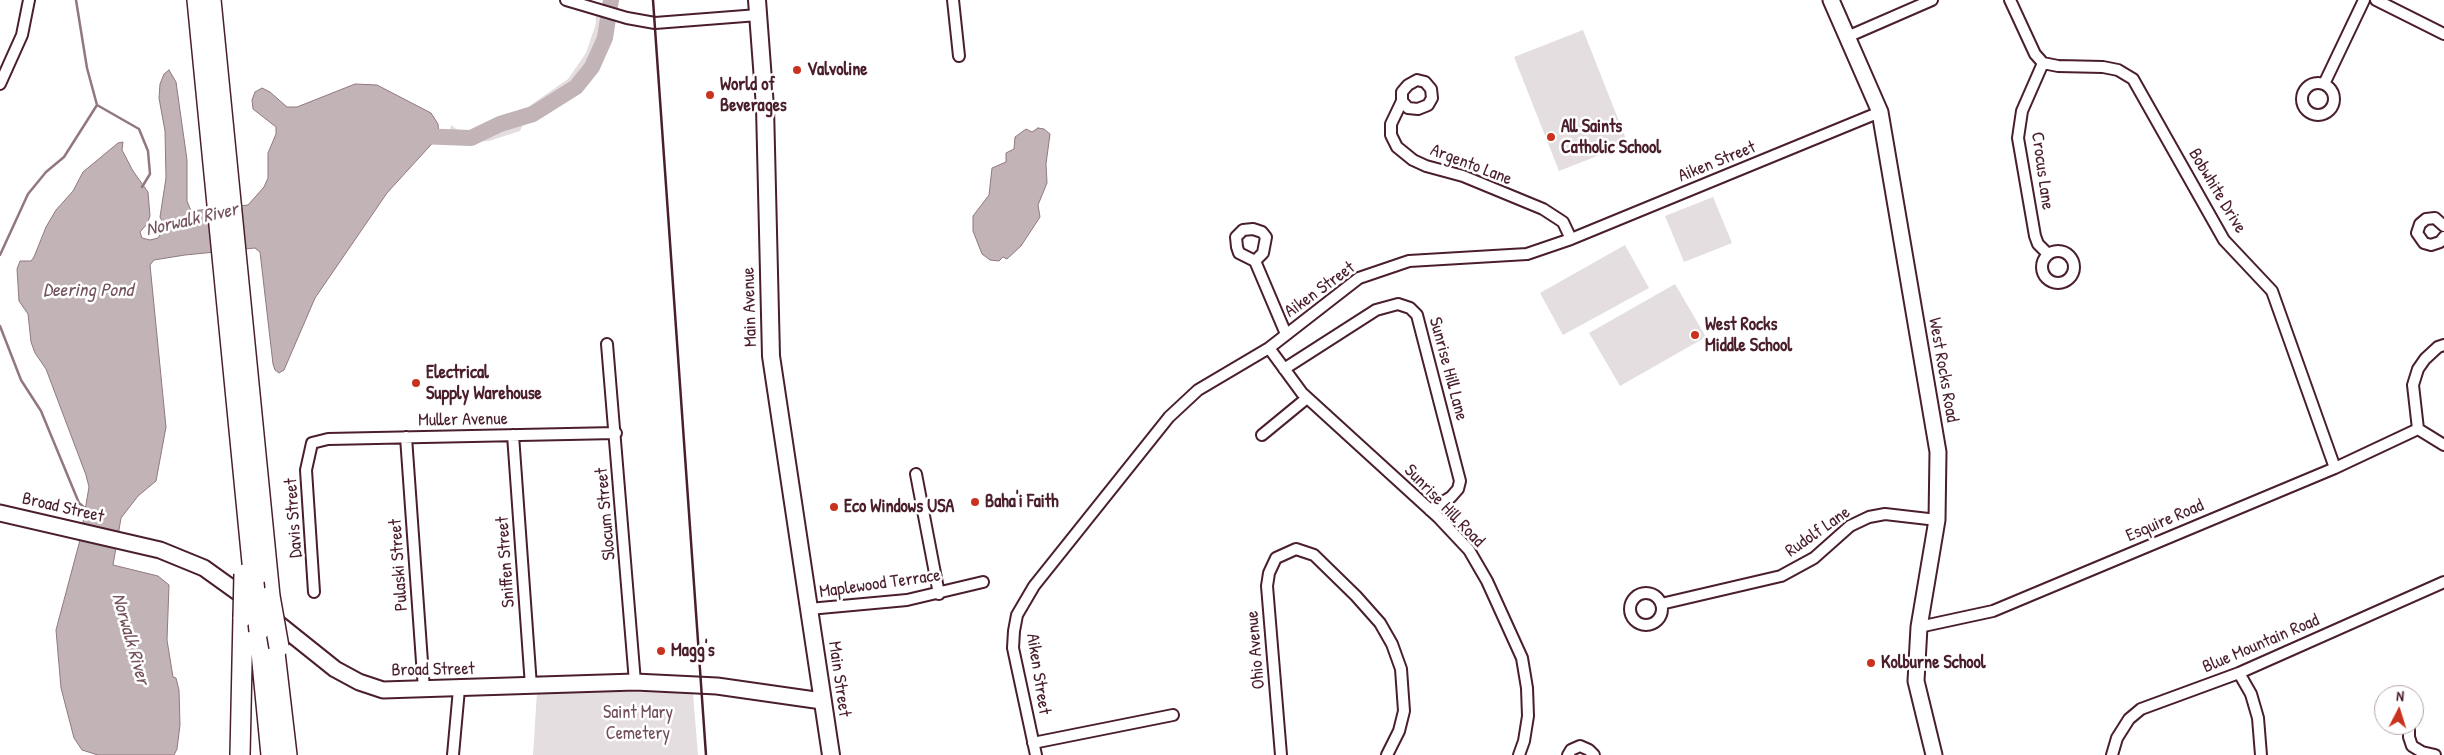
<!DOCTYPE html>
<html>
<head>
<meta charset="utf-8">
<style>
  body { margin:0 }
  #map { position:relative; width:2444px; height:755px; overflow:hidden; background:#fff; font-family:"Patrick Hand",sans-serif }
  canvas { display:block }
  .north { position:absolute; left:2374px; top:685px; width:50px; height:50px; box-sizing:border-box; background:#fff; border:1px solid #b7a5aa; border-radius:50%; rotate:5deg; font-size:14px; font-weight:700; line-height:20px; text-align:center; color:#4a1f2b }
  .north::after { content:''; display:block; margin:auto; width:18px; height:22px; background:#c8321e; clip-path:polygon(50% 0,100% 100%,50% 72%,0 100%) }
</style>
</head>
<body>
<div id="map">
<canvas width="2444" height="755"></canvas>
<div class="north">N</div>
</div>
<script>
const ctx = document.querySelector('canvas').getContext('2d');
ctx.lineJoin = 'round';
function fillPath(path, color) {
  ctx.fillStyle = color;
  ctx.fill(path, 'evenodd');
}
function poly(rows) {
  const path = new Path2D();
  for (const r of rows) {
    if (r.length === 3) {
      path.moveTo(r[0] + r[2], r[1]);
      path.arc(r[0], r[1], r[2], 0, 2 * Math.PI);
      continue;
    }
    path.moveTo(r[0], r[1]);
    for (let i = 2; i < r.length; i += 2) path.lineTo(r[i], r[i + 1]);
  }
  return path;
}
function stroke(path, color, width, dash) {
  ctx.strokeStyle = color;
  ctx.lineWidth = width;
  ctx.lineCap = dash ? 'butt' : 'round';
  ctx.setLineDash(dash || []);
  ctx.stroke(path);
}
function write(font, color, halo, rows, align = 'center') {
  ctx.font = font + ' "Patrick Hand",sans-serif';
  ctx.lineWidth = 5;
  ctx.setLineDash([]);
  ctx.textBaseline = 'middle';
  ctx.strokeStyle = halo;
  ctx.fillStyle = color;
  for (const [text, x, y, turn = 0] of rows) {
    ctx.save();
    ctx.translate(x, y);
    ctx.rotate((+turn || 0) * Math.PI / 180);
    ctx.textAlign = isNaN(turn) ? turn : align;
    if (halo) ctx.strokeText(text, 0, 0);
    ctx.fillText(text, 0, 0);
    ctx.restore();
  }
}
fillPath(poly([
  [595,5,603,7,604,24,593,56,574,85,526,119,520,131,489,141,459,142,449,133,451,125,462,133,487,133,514,124,525,109,568,79,586,53,596,23],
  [1583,30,1628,144,1559,171,1514,57],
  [1713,197,1732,243,1684,262,1665,216],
  [1625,245,1649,288,1563,335,1540,293],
  [1675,284,1706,337,1620,386,1589,333],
  [560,691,693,693,698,755,533,755,537,692]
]), '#e5dee0');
const water = poly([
  [169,70,176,82,187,160,187,201,191,211,248,205,264,187,268,178,268,153,276,134,276,127,253,109,252,100,255,92,262,88,270,92,287,107,297,107,355,84,377,85,431,113,438,124,439,136,387,193,315,298,284,370,279,373,275,370,273,364,260,252,255,248,185,255,154,260,150,265,166,427,156,481,138,496,121,518,113,565,158,576,169,585,167,640,173,677,176,678,179,690,180,725,177,749,174,755,98,755,82,750,74,738,61,688,56,630,80,540,89,487,86,475,46,369,35,353,31,342,28,314,19,301,17,269,20,261,31,261,34,257,46,227,56,210,73,191,83,172,118,143,123,142,122,150,133,171,148,192,150,216,147,224,140,232,142,238,150,240,158,238,165,227,160,217,166,178,165,131,159,98,160,84,164,74,169,70],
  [1038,128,1044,129,1050,134,1046,164,1047,183,1038,205,1040,217,1021,246,1007,259,1003,257,999,261,990,260,982,254,973,231,973,216,989,195,992,168,1006,162,1006,153,1014,149,1015,137,1026,129,1032,132,1038,128]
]);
fillPath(water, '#c1b3b6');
stroke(water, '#91787e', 1);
stroke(poly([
  [97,105,139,129,148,151,150,174,142,187],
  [0,255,28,194,46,172,64,157,97,105,87,68,76,0],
  [0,326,21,380,41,411,79,503,86,509]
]), '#91787e', 2.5);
stroke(poly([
  [417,136,471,138,500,124,533,114,576,87,592,67,605,38,611,0]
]), '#c1b3b6', 16);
const street = poly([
  [566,0,627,18,655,23,758,15],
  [953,0,959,56],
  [2010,0,2035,54,2043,63,2058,66,2103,67,2118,70,2133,79,2224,240,2272,291,2335,468],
  [2376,0,2444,34],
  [1847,37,1932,0],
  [2043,63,2022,111,2018,138,2035,236,2038,244,2048,254],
  [2318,99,16],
  [0,84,22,35,29,0],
  [2324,84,2364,0],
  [1402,101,1408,108,1418,109,1428,105,1432,98,1431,89,1425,82,1417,80,1408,85,1402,92,1402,101,1391,124,1391,135,1397,147,1413,160,1426,166,1463,176,1543,209,1563,222,1571,239],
  [2444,226,2435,218,2426,219,2420,224,2417,233,2424,243,2431,245,2440,242,2444,237],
  [2058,267,16],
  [1255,261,1239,253,1237,247,1236,237,1243,230,1253,229,1262,232,1266,237,1263,253,1255,261,1286,334],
  [607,344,635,682],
  [1269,348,1302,393,1438,517,1469,550,1487,581,1522,658,1527,688,1528,716,1524,741,1519,755],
  [1284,369,1376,310,1398,304,1410,308,1417,315,1460,481,1458,489,1451,497,1430,510],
  [2418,429,2413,385,2418,369,2425,359,2438,347,2444,345],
  [2418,429,2444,445],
  [513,435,531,686],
  [1262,435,1307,398],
  [406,437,424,690],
  [916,474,939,594],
  [314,592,306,470,312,443,328,439,616,433],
  [1646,609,16],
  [1661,604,1781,576,1814,558,1850,526,1869,517,1885,514,1937,520],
  [809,609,907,600,983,582],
  [1919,627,1993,611,2335,468,2418,429],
  [2239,673,2251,694,2258,718,2261,755],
  [2414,719,2415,717],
  [2409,725,2409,737,2412,746,2422,752,2435,755],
  [1033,743,1173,715],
  [453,755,459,689],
  [1036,755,1013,648,1014,631,1017,615,1034,586,1169,417,1198,390,1269,348,1359,278,1409,261,1527,254,1571,239,1880,112],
  [1281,755,1267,586,1269,573,1276,558,1296,549,1314,555,1356,596,1380,623,1392,644,1401,669,1404,711,1399,731,1387,755],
  [1568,755,1571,750,1580,746,1589,750,1594,755],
  [2112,755,2117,738,2129,719,2141,709,2239,673,2444,582]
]);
const secondary = poly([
  [1831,0,1880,112,1938,452,1937,520,1919,627,1916,681,1934,755],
  [0,513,160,550,204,568,250,601],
  [270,617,335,669,359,682,383,690,635,682,717,686,822,701]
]);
const primary = poly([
  [757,0,765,107,771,356,831,755]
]);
const highway = poly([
  [197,0,254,583],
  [211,0,270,596],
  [259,631,271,755],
  [274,644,287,755],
  [240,755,243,617]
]);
stroke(street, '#4a1f2b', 14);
stroke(secondary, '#4a1f2b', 19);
stroke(primary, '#4a1f2b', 20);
stroke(highway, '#4a1f2b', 22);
stroke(street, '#fff', 10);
stroke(secondary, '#fff', 15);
stroke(primary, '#fff', 16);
stroke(highway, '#fff', 19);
stroke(poly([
  [653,0,706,755]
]), '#4a1f2b', 2.5);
const highwayBridge = poly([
  [254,583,259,631],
  [270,596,279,647],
  [243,617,244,574]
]);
stroke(highwayBridge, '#4a1f2b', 22, []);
stroke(highwayBridge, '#fff', 19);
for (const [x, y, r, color] of [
  [797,70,5,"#c8321e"],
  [710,95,5,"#c8321e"],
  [1551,137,5,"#c8321e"],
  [1695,335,5,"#c8321e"],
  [416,383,5,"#c8321e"],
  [975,502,5,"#c8321e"],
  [834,507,5,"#c8321e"],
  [661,651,5,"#c8321e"],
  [1871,663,5,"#c8321e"]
]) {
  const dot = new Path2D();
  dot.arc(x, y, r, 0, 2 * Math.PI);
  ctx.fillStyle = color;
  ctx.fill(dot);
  stroke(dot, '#fff', 2);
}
write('bold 18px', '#4a1f2b', '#fff', [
  ["Valvoline",807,70],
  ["World of",720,85],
  ["Beverages",720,106],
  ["All Saints",1561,127],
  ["Catholic School",1561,148],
  ["West Rocks",1705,325],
  ["Middle School",1705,346],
  ["Electrical",426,373],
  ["Supply Warehouse",426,394],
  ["Baha'i Faith",985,502],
  ["Eco Windows USA",844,507],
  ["Magg's",671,651],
  ["Kolburne School",1881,663]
], 'left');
write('18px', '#4a1f2b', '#fff', [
  ["Aiken Street",1717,162,-22],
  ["Argento Lane",1471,165,21],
  ["Crocus Lane",2042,171,82],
  ["Bobwhite Drive",2217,191,59],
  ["Aiken Street",1320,290,-36],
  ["Main Avenue",750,307,-92],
  ["Sunrise Hill Lane",1448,369,75],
  ["West Rocks Road",1943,370,80],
  ["Muller Avenue",463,420,-1],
  ["Sunrise Hill Road",1444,506,46],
  ["Broad Street",63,508,13],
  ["Slocum Street",606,514,-95],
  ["Davis Street",294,518,-94],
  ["Esquire Road",2165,521,-23],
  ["Rudolf Lane",1818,532,-35],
  ["Sniffen Street",506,562,-94],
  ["Pulaski Street",399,565,-94],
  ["Maplewood Terrace",880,584,-8],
  ["Blue Mountain Road",2261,644,-23],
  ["Ohio Avenue",1256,650,-95],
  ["Broad Street",433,670,-1],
  ["Aiken Street",1038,674,81],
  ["Main Street",839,679,82]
]);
write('18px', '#714f58', '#fff', [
  ["Saint Mary",638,713],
  ["Cemetery",638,734]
]);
write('italic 19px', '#74535c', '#fff', [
  ["Norwalk River",192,220,-13],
  ["Deering Pond",88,291],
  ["Norwalk River",130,639,74]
]);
</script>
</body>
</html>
